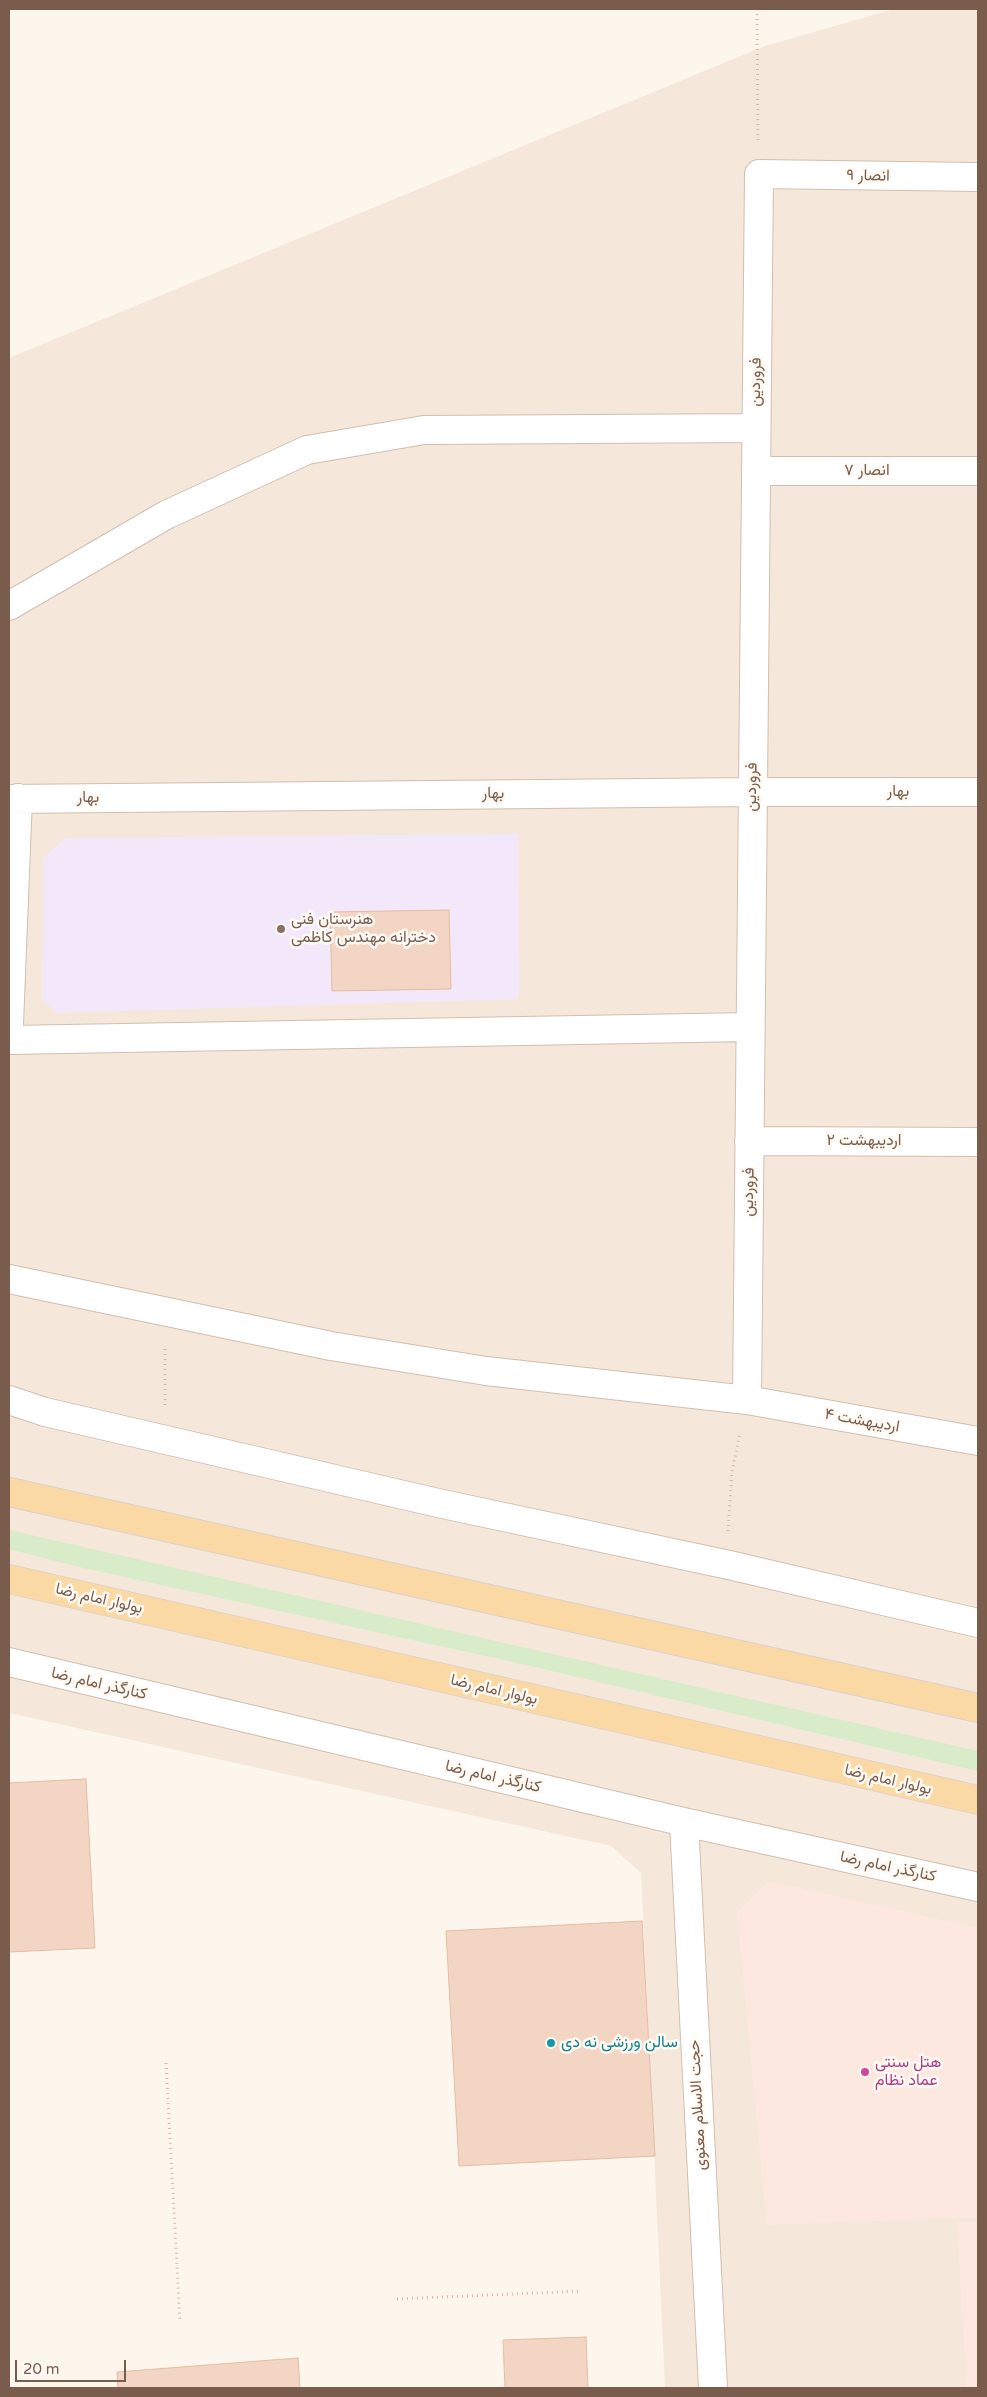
<!DOCTYPE html>
<html>
<head>
<meta charset="utf-8">
<style>
  body { margin:0 }
  #map { position:relative; width:987px; height:2397px; overflow:hidden; background:#fdf6ec; font-family:"Varela Round",sans-serif }
  canvas { display:block }
  .frame { position:absolute; inset:0; border:10px solid #7a5c4d; pointer-events:none }
  .scale { position:absolute; left:15px; top:2360px; width:111px; height:22px; box-sizing:border-box; border:2px solid #7a5c4d; border-top:0; padding-left:6px; font-size:15px; line-height:18px; white-space:nowrap; color:#7a5c4d; -webkit-text-stroke:4px #fffaf3; paint-order:stroke }
</style>
</head>
<body>
<div id="map">
<canvas width="987" height="2397"></canvas>
<div class="frame"></div>
<div class="scale">20 m</div>
</div>
<script>
const ctx = document.querySelector('canvas').getContext('2d');
ctx.lineJoin = 'round';
function fillPath(path, color) {
  ctx.fillStyle = color;
  ctx.fill(path, 'evenodd');
}
function poly(rows) {
  const path = new Path2D();
  for (const r of rows) {
    path.moveTo(r[0], r[1]);
    for (let i = 2; i < r.length; i += 2) path.lineTo(r[i], r[i + 1]);
  }
  return path;
}
function stroke(path, color, width, dash) {
  ctx.strokeStyle = color;
  ctx.lineWidth = width;
  ctx.lineCap = dash ? 'butt' : 'round';
  ctx.setLineDash(dash || []);
  ctx.stroke(path);
}
function write(font, color, halo, rows, align = 'center') {
  ctx.font = font + ' "Varela Round",Vazirmatn,sans-serif';
  ctx.lineWidth = 5;
  ctx.setLineDash([]);
  ctx.textBaseline = 'middle';
  ctx.strokeStyle = halo;
  ctx.fillStyle = color;
  for (const [text, x, y, turn = 0] of rows) {
    ctx.save();
    ctx.translate(x, y);
    ctx.rotate((+turn || 0) * Math.PI / 180);
    ctx.textAlign = isNaN(turn) ? turn : align;
    if (halo) ctx.strokeText(text, 0, 0);
    ctx.fillText(text, 0, 0);
    ctx.restore();
  }
}
fillPath(poly([
  [894,9,978,9,978,2388,665,2388,641,1873,611,1846,9,1713,9,358,765,46]
]), '#f5e8da');
fillPath(poly([
  [769,1881,978,1928,978,2217,767,2225,737,1913],
  [978,2222,978,2388,967,2388,957,2223]
]), '#fde8e0');
fillPath(poly([
  [518,834,519,999,57,1013,42,1000,43,859,65,838]
]), '#f3e8fa');
fillPath(poly([
  [9,1530,978,1751,978,1771,522,1664,79,1567,9,1549]
]), '#d8ecc9');
const building = poly([
  [449,910,451,989,332,991,330,912,449,910],
  [86,1779,95,1948,9,1952,9,1783,86,1779],
  [642,1921,655,2156,459,2166,446,1931,642,1921],
  [586,2337,588,2388,505,2388,503,2340,586,2337],
  [298,2358,300,2388,118,2388,117,2372,298,2358]
]);
fillPath(building, '#f3d5c3');
stroke(building, '#e6bba3', 1);
const minor = poly([
  [756,471,978,471],
  [9,606,166,515,307,450,424,430,756,428],
  [9,799,752,792,978,792],
  [9,1024,18,798],
  [9,1040,750,1027],
  [749,1141,978,1142],
  [9,1279,331,1346,486,1371,747,1400,978,1441],
  [747,1400,759,174,978,177]
]);
const tertiary = poly([
  [9,1400,45,1412,438,1503,729,1565,978,1623],
  [9,1662,684,1822,978,1887],
  [684,1822,713,2388]
]);
const primary = poly([
  [9,1492,978,1708],
  [9,1579,978,1800]
]);
stroke(minor, '#d1beb0', 30);
stroke(tertiary, '#d1beb0', 30);
stroke(primary, '#dad1cd', 30);
stroke(poly([
  [757,9,758,141],
  [165,1405,165,1346],
  [728,1531,732,1472,740,1433],
  [166,2063,180,2322],
  [397,2299,581,2291]
]), '#d9b8a5', 3, [1, 4]);
stroke(minor, '#fff', 28);
stroke(tertiary, '#fff', 28);
stroke(primary, '#fbd9a5', 28);
for (const [x, y, r, color] of [
  [281,929,5,"#8d6e63"],
  [551,2043,5,"#0f9aa8"],
  [865,2072,5,"#d1479c"]
]) {
  const dot = new Path2D();
  dot.arc(x, y, r, 0, 2 * Math.PI);
  ctx.fillStyle = color;
  ctx.fill(dot);
  stroke(dot, '#fffaf3', 2);
}
write('16px', '#7a5c4d', '#fffaf3', [
  ["انصار ۹",868,176,1],
  ["فروردین",756,382,-89],
  ["انصار ۷",867,471],
  ["فروردین",752,787,-89],
  ["بهار",898,792],
  ["بهار",493,794],
  ["بهار",88,798],
  ["اردیبهشت ۲",864,1141],
  ["فروردین",749,1192,-89],
  ["اردیبهشت ۴",862,1421,10],
  ["بولوار امام رضا",99,1599,13],
  ["کنارگذر امام رضا",99,1684,13],
  ["بولوار امام رضا",494,1690,13],
  ["کنارگذر امام رضا",493,1777,13],
  ["بولوار امام رضا",888,1780,13],
  ["کنارگذر امام رضا",888,1867,12],
  ["حجت الاسلام معنوی",698,2105,-93]
]);
write('16px', '#785e54', '#fffaf3', [
  ["هنرستان فنی",291,920],
  ["دخترانه مهندس کاظمی",291,938]
], 'left');
write('16px', '#0d838f', '#fffaf3', [
  ["سالن ورزشی نه دی",561,2043]
], 'left');
write('16px', '#b23c85', '#fffaf3', [
  ["هتل سنتی",875,2063],
  ["عماد نظام",875,2081]
], 'left');
</script>
</body>
</html>
